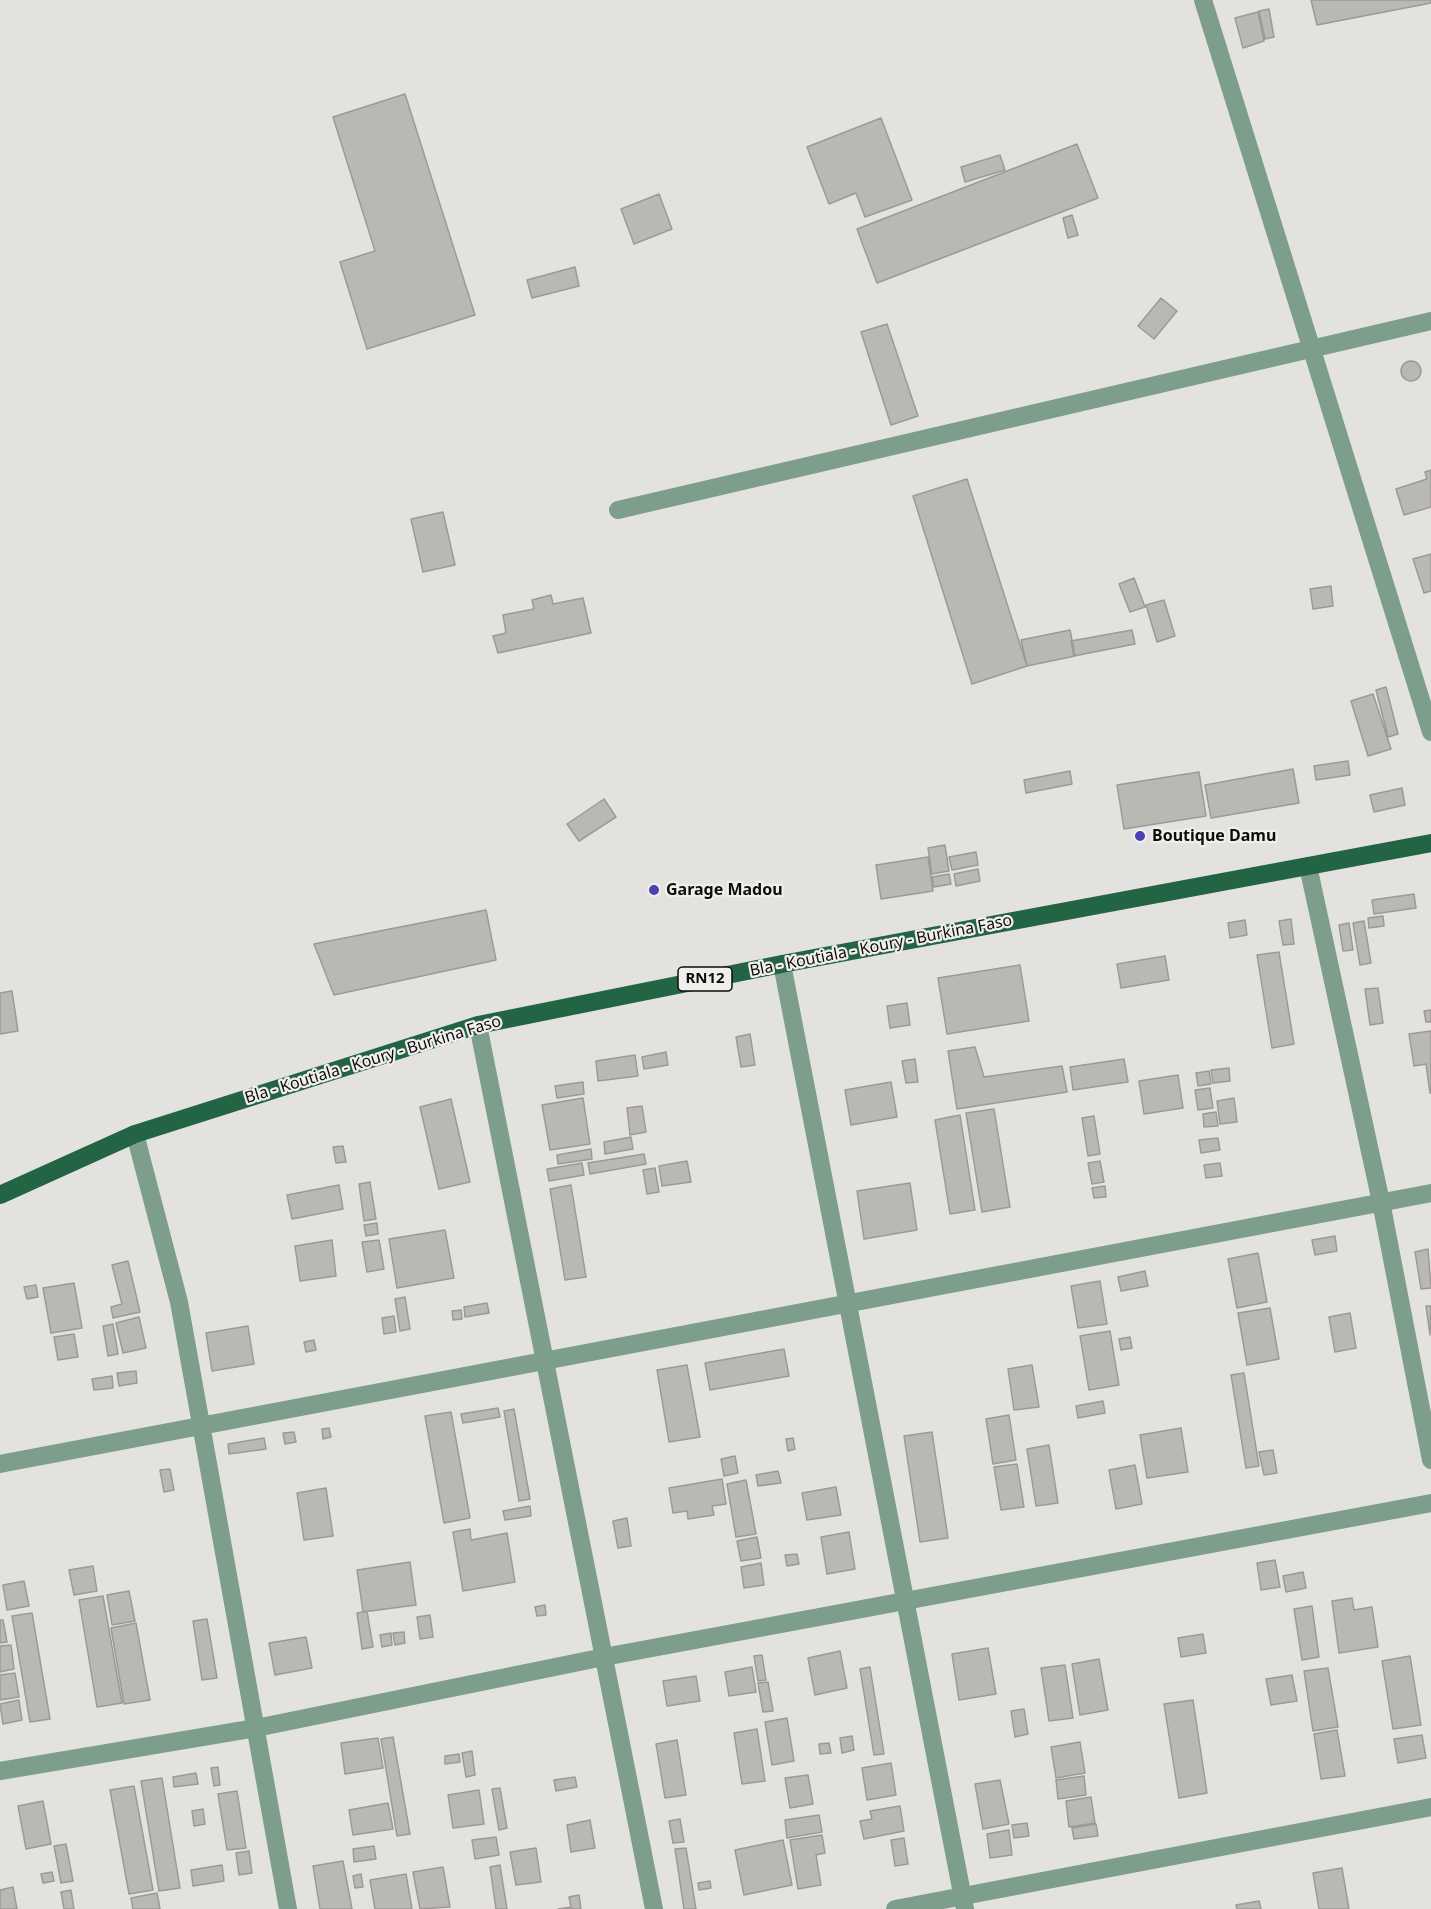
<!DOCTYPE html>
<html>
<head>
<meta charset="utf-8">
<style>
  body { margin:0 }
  canvas { display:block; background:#e4e2df }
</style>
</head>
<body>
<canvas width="1431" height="1909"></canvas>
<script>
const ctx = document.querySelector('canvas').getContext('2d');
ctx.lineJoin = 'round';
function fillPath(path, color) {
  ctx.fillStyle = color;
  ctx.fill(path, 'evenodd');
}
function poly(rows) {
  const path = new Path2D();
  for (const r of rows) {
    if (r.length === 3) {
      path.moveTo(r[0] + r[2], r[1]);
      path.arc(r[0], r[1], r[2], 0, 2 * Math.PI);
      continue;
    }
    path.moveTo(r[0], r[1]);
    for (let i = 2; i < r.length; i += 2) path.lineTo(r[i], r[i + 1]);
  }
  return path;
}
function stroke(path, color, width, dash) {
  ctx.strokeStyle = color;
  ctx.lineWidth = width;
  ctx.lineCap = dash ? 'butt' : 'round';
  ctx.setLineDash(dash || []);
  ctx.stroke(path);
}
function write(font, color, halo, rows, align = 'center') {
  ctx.font = font + ' "Noto Sans",sans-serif';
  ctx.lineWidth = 4.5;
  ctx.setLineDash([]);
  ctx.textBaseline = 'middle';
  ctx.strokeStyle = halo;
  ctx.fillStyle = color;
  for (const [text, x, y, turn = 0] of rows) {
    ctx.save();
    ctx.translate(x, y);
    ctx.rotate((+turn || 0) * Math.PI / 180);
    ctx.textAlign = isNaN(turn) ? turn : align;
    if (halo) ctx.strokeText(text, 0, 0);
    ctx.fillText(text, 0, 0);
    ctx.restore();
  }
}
const building = poly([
  [1311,0,1431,0,1431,3,1317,25,1311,0],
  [1269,9,1274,37,1265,39,1259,11,1269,9],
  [1258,12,1264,41,1243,48,1235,18,1258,12],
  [405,94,475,315,367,349,340,262,375,251,333,117,405,94],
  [881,118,912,200,865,217,856,193,829,204,807,147,881,118],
  [1077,144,1098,198,877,283,857,229,1077,144],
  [1000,155,1005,170,965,182,961,167,1000,155],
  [659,194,672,229,634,244,621,209,659,194],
  [1072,215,1078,235,1068,238,1063,218,1072,215],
  [575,267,579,286,532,298,527,280,575,267],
  [1161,298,1177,311,1154,339,1138,326,1161,298],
  [887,324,918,416,891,425,861,332,887,324],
  [1411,371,10],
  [1431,470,1431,507,1404,515,1396,489,1427,479,1425,472,1431,470],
  [967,479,1027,666,972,684,913,496,967,479],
  [443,512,455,565,423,572,411,519,443,512],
  [1431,554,1431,591,1424,593,1413,559,1431,554],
  [1134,578,1145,607,1130,612,1119,584,1134,578],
  [1331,586,1333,606,1313,609,1310,589,1331,586],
  [551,595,553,604,583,598,591,633,498,653,493,636,506,633,503,615,534,609,532,600,551,595],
  [1164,600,1175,636,1157,642,1146,605,1164,600],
  [1070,630,1075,656,1027,666,1021,640,1070,630],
  [1132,630,1135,644,1074,656,1071,641,1132,630],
  [1386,687,1398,734,1388,737,1376,690,1386,687],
  [1373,694,1391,749,1368,756,1351,701,1373,694],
  [1348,761,1350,775,1316,780,1314,766,1348,761],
  [1293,769,1299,803,1211,818,1205,785,1293,769],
  [1070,771,1072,784,1026,793,1024,780,1070,771],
  [1199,772,1206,816,1124,829,1117,785,1199,772],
  [1402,788,1405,805,1374,812,1370,795,1402,788],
  [604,799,616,817,579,841,567,824,604,799],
  [945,845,949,871,932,874,928,848,945,845],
  [976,852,978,865,952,870,949,857,976,852],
  [928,857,933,891,881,899,876,865,928,857],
  [978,869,980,881,956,886,954,874,978,869],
  [949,874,951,884,934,887,932,877,949,874],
  [1414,894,1416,908,1374,914,1372,900,1414,894],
  [486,910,496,960,334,995,314,944,486,910],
  [1383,916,1384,926,1369,928,1368,918,1383,916],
  [1291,919,1294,944,1283,945,1279,921,1291,919],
  [1245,920,1247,935,1230,938,1228,923,1245,920],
  [1364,921,1371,963,1360,965,1353,923,1364,921],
  [1349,923,1353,950,1343,951,1339,925,1349,923],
  [1279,952,1294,1044,1272,1048,1257,955,1279,952],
  [1165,956,1169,980,1121,988,1117,964,1165,956],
  [1020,965,1029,1021,947,1034,938,978,1020,965],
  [1378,988,1383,1023,1370,1025,1365,989,1378,988],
  [12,991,18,1031,0,1034,0,993,12,991],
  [907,1003,910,1025,890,1028,887,1006,907,1003],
  [1431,1010,1431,1022,1426,1022,1424,1011,1431,1010],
  [1431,1031,1431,1093,1430,1093,1426,1064,1414,1066,1409,1034,1431,1031],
  [750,1034,755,1065,741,1067,736,1037,750,1034],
  [975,1047,984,1077,1062,1066,1067,1092,957,1109,948,1051,975,1047],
  [666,1052,668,1065,644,1069,642,1057,666,1052],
  [635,1055,638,1076,598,1081,596,1061,635,1055],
  [915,1059,918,1082,906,1083,902,1061,915,1059],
  [1124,1059,1128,1082,1073,1090,1070,1067,1124,1059],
  [1229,1068,1230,1081,1213,1083,1211,1070,1229,1068],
  [1209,1071,1211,1084,1198,1086,1196,1073,1209,1071],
  [1178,1075,1183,1108,1144,1114,1139,1081,1178,1075],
  [583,1082,584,1094,557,1098,555,1086,583,1082],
  [891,1082,897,1117,851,1125,845,1090,891,1082],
  [1210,1088,1213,1108,1198,1110,1195,1090,1210,1088],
  [583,1098,590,1144,550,1150,542,1105,583,1098],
  [1234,1098,1237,1122,1220,1124,1217,1101,1234,1098],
  [451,1099,470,1182,439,1189,420,1107,451,1099],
  [642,1106,646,1132,630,1135,627,1108,642,1106],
  [994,1109,1010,1207,982,1212,966,1113,994,1109],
  [1216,1112,1218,1126,1204,1127,1203,1114,1216,1112],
  [960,1115,975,1210,950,1214,935,1120,960,1115],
  [1094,1116,1100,1154,1088,1156,1082,1118,1094,1116],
  [631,1137,633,1149,605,1154,604,1142,631,1137],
  [1218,1138,1220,1150,1201,1153,1199,1140,1218,1138],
  [343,1146,346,1162,336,1163,333,1147,343,1146],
  [591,1149,592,1159,558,1164,557,1155,591,1149],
  [644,1154,646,1164,590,1174,588,1163,644,1154],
  [687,1161,691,1182,662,1186,659,1166,687,1161],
  [1100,1161,1104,1182,1092,1184,1088,1163,1100,1161],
  [582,1163,584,1175,549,1181,547,1169,582,1163],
  [1220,1163,1222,1176,1206,1178,1204,1165,1220,1163],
  [655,1168,659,1192,647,1194,643,1170,655,1168],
  [370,1182,376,1219,364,1221,359,1184,370,1182],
  [910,1183,917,1230,864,1239,857,1191,910,1183],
  [339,1185,343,1209,292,1219,287,1195,339,1185],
  [571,1185,586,1277,565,1280,550,1189,571,1185],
  [1105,1186,1106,1197,1094,1198,1092,1188,1105,1186],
  [377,1223,378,1234,366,1236,364,1225,377,1223],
  [445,1230,454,1278,397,1288,389,1239,445,1230],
  [1335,1236,1337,1251,1315,1255,1312,1240,1335,1236],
  [332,1240,336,1276,300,1281,295,1246,332,1240],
  [379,1240,384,1269,367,1272,362,1242,379,1240],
  [1428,1249,1431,1288,1421,1289,1415,1252,1428,1249],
  [1258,1253,1267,1302,1237,1308,1228,1259,1258,1253],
  [128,1261,140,1312,113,1318,111,1307,122,1304,112,1265,128,1261],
  [1145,1271,1148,1286,1121,1291,1118,1277,1145,1271],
  [1100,1281,1107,1324,1078,1328,1071,1286,1100,1281],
  [74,1283,82,1328,51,1333,43,1288,74,1283],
  [36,1285,38,1297,27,1299,24,1287,36,1285],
  [405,1297,410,1329,400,1331,395,1299,405,1297],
  [487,1303,489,1313,465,1317,464,1307,487,1303],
  [1426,1306,1431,1306,1430,1335,1426,1306],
  [1270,1308,1279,1359,1247,1365,1238,1313,1270,1308],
  [461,1310,462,1319,453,1320,452,1311,461,1310],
  [1350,1313,1356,1348,1335,1352,1329,1317,1350,1313],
  [394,1316,396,1332,384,1334,382,1318,394,1316],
  [139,1317,146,1348,123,1353,116,1323,139,1317],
  [113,1324,118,1354,108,1356,103,1326,113,1324],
  [248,1326,254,1364,212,1371,206,1333,248,1326],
  [1110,1331,1119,1385,1089,1390,1080,1336,1110,1331],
  [74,1334,78,1357,58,1360,54,1337,74,1334],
  [1130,1337,1132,1348,1121,1350,1119,1339,1130,1337],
  [314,1340,316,1350,306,1352,304,1342,314,1340],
  [784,1349,789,1376,710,1390,705,1363,784,1349],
  [687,1365,700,1437,669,1442,657,1370,687,1365],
  [1032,1365,1039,1407,1014,1410,1008,1369,1032,1365],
  [136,1371,137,1383,119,1386,117,1373,136,1371],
  [1244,1373,1259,1466,1246,1468,1231,1375,1244,1373],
  [112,1376,113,1388,94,1390,92,1379,112,1376],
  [1103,1401,1105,1413,1078,1418,1076,1406,1103,1401],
  [498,1408,500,1417,463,1423,461,1414,498,1408],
  [514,1409,530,1499,519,1501,504,1411,514,1409],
  [451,1412,470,1518,444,1523,425,1416,451,1412],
  [1009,1415,1016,1460,993,1464,986,1419,1009,1415],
  [329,1428,331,1437,323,1439,322,1429,329,1428],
  [1181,1428,1188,1472,1147,1478,1140,1435,1181,1428],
  [294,1432,296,1442,285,1444,283,1433,294,1432],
  [932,1432,948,1538,920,1542,904,1436,932,1432],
  [264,1438,266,1449,229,1454,228,1444,264,1438],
  [793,1438,795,1449,788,1451,786,1439,793,1438],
  [1049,1445,1058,1503,1036,1506,1027,1449,1049,1445],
  [1273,1450,1277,1473,1264,1475,1259,1452,1273,1450],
  [735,1456,738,1473,724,1476,721,1459,735,1456],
  [1017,1464,1024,1507,1001,1510,994,1467,1017,1464],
  [1135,1465,1142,1504,1116,1509,1109,1470,1135,1465],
  [170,1469,174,1490,164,1492,160,1470,170,1469],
  [778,1471,781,1483,758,1486,756,1475,778,1471],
  [722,1479,726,1504,712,1506,714,1515,688,1519,687,1511,673,1513,669,1488,722,1479],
  [746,1480,756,1534,736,1537,727,1484,746,1480],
  [836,1487,841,1515,807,1520,802,1493,836,1487],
  [326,1488,333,1536,304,1540,297,1493,326,1488],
  [530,1506,531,1516,505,1520,503,1511,530,1506],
  [627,1518,631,1546,618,1548,613,1521,627,1518],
  [470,1529,471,1540,507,1533,515,1582,463,1591,453,1532,470,1529],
  [849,1532,855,1569,827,1574,821,1537,849,1532],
  [757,1537,761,1558,741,1561,737,1541,757,1537],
  [797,1554,799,1564,787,1566,785,1555,797,1554],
  [1275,1560,1280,1587,1261,1590,1257,1563,1275,1560],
  [410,1562,416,1605,363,1612,357,1570,410,1562],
  [761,1563,764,1585,744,1588,741,1567,761,1563],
  [93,1566,97,1591,74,1595,69,1570,93,1566],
  [1303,1572,1306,1588,1286,1592,1283,1576,1303,1572],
  [24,1581,29,1606,7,1610,3,1585,24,1581],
  [129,1591,135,1621,112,1625,107,1595,129,1591],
  [103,1596,122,1703,97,1707,79,1600,103,1596],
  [1352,1598,1354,1610,1372,1607,1378,1647,1339,1653,1332,1601,1352,1598],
  [545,1605,546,1615,537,1616,535,1607,545,1605],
  [1312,1606,1319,1657,1302,1660,1294,1609,1312,1606],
  [367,1611,373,1647,362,1649,357,1613,367,1611],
  [32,1613,50,1719,30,1722,12,1616,32,1613],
  [430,1615,433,1637,420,1639,417,1617,430,1615],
  [207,1619,217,1678,202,1680,193,1621,207,1619],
  [0,1620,3,1620,7,1642,0,1643,0,1620],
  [136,1623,150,1700,124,1704,111,1628,136,1623],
  [404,1632,405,1643,395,1645,393,1633,404,1632],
  [391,1633,392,1645,382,1647,380,1635,391,1633],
  [1203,1634,1206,1653,1181,1657,1178,1638,1203,1634],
  [306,1637,312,1668,275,1675,269,1643,306,1637],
  [11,1645,14,1669,0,1672,0,1646,11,1645],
  [988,1648,996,1694,959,1700,952,1654,988,1648],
  [840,1651,847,1688,815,1695,808,1658,840,1651],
  [762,1655,766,1680,758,1681,754,1656,762,1655],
  [1410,1656,1421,1725,1393,1729,1382,1661,1410,1656],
  [1099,1659,1108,1710,1080,1715,1072,1664,1099,1659],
  [1065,1665,1073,1718,1049,1721,1041,1668,1065,1665],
  [752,1667,756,1692,729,1696,725,1672,752,1667],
  [870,1667,884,1754,874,1755,860,1669,870,1667],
  [1328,1668,1338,1727,1313,1731,1304,1671,1328,1668],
  [15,1673,19,1697,0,1700,0,1675,15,1673],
  [1292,1675,1297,1701,1271,1705,1266,1679,1292,1675],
  [696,1676,700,1701,667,1706,663,1681,696,1676],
  [768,1682,773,1711,763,1712,758,1683,768,1682],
  [19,1700,22,1720,3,1724,0,1704,19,1700],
  [1193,1700,1207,1793,1179,1798,1164,1704,1193,1700],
  [1024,1709,1028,1734,1015,1737,1011,1711,1024,1709],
  [787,1718,794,1761,772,1765,765,1722,787,1718],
  [757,1729,765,1781,742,1784,734,1733,757,1729],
  [1337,1730,1345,1776,1321,1779,1314,1734,1337,1730],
  [1422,1735,1426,1758,1398,1763,1394,1739,1422,1735],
  [852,1736,854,1750,842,1753,840,1738,852,1736],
  [393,1737,410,1834,397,1836,381,1739,393,1737],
  [378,1738,383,1768,345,1774,341,1743,378,1738],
  [677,1740,686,1795,665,1798,656,1744,677,1740],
  [1080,1742,1085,1773,1056,1778,1051,1747,1080,1742],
  [829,1743,831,1753,820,1754,819,1744,829,1743],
  [472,1751,475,1775,466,1777,462,1753,472,1751],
  [459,1754,460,1762,445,1764,445,1756,459,1754],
  [891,1763,896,1795,867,1800,862,1768,891,1763],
  [218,1767,220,1785,214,1786,211,1768,218,1767],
  [196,1773,198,1784,174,1787,173,1777,196,1773],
  [808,1775,813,1804,790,1808,785,1778,808,1775],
  [1084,1776,1086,1795,1058,1799,1056,1780,1084,1776],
  [575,1777,577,1787,556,1791,554,1780,575,1777],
  [162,1778,180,1888,159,1891,141,1781,162,1778],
  [1000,1780,1009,1824,983,1829,975,1784,1000,1780],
  [134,1786,153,1890,129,1894,110,1790,134,1786],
  [500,1788,507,1828,499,1830,492,1789,500,1788],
  [479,1790,484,1824,453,1828,448,1795,479,1790],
  [237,1791,246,1848,227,1850,218,1794,237,1791],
  [1091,1797,1095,1823,1069,1827,1066,1801,1091,1797],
  [43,1801,51,1844,26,1849,18,1806,43,1801],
  [388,1803,393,1829,353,1835,349,1810,388,1803],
  [900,1806,904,1831,864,1839,860,1821,872,1819,870,1811,900,1806],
  [203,1809,205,1824,194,1826,192,1811,203,1809],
  [819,1815,822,1832,787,1838,785,1820,819,1815],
  [680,1819,684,1842,673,1843,669,1821,680,1819],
  [590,1820,595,1848,571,1852,567,1825,590,1820],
  [1027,1823,1029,1836,1014,1838,1012,1825,1027,1823],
  [1096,1824,1098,1836,1074,1839,1072,1828,1096,1824],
  [1009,1830,1012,1855,990,1858,987,1834,1009,1830],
  [822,1835,825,1853,816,1855,821,1885,798,1889,790,1840,822,1835],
  [496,1837,499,1855,475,1859,472,1840,496,1837],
  [904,1838,908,1864,895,1866,891,1840,904,1838],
  [783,1840,792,1885,744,1895,735,1850,783,1840],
  [66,1844,73,1881,61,1883,54,1846,66,1844],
  [374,1846,376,1859,354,1862,353,1849,374,1846],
  [536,1848,541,1882,516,1885,510,1852,536,1848],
  [686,1848,696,1909,684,1909,675,1849,686,1848],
  [249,1851,252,1873,239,1875,236,1853,249,1851],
  [343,1861,352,1909,320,1909,313,1866,343,1861],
  [222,1865,224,1881,193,1886,191,1870,222,1865],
  [500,1865,507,1909,496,1909,490,1867,500,1865],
  [443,1867,450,1907,420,1909,413,1872,443,1867],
  [1342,1868,1349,1909,1319,1909,1313,1873,1342,1868],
  [52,1872,54,1881,43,1883,41,1874,52,1872],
  [361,1874,363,1887,355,1888,353,1876,361,1874],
  [406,1874,412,1909,375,1909,370,1880,406,1874],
  [710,1881,711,1888,699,1890,698,1883,710,1881],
  [13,1887,17,1909,0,1909,0,1890,13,1887],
  [71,1890,74,1909,64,1909,61,1892,71,1890],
  [157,1893,160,1909,133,1909,131,1898,157,1893],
  [579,1895,581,1909,558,1909,571,1907,569,1897,579,1895],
  [1259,1901,1261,1909,1237,1909,1236,1905,1259,1901]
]);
fillPath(building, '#bab8b5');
stroke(building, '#9c9a97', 1.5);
stroke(poly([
  [1203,0,1431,732],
  [618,510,1431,321],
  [1308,866,1381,1202,1431,1460],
  [782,964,965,1909],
  [478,1025,654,1909],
  [135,1134,179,1302,288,1909],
  [0,1464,1431,1193],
  [0,1771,256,1728,604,1657,1431,1503],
  [895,1909,1431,1807]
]), '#7e9e8c', 18);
stroke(poly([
  [0,1195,135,1134,478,1025,782,964,1431,843]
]), '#236445', 18);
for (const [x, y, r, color] of [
  [1140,836,6,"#4c40b7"],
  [654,890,6,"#4c40b7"]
]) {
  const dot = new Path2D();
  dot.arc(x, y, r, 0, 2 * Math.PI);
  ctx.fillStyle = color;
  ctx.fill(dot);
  stroke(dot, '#f1efec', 2);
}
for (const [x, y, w] of [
  [705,979,54]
]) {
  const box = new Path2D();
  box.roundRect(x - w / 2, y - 12, w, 24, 4.5);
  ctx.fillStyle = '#f1efec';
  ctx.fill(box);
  stroke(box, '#0e0d0d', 1.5);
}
write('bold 15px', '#0e0d0d', null, [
  ["RN12",705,979]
]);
write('bold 16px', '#0e0d0d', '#f1efec', [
  ["Boutique Damu",1152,836],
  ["Garage Madou",666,890]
], 'left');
write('16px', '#0e0d0d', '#f1efec', [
  ["Bla - Koutiala - Koury - Burkina Faso",881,946,-11],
  ["Bla - Koutiala - Koury - Burkina Faso",373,1060,-17]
]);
</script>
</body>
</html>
